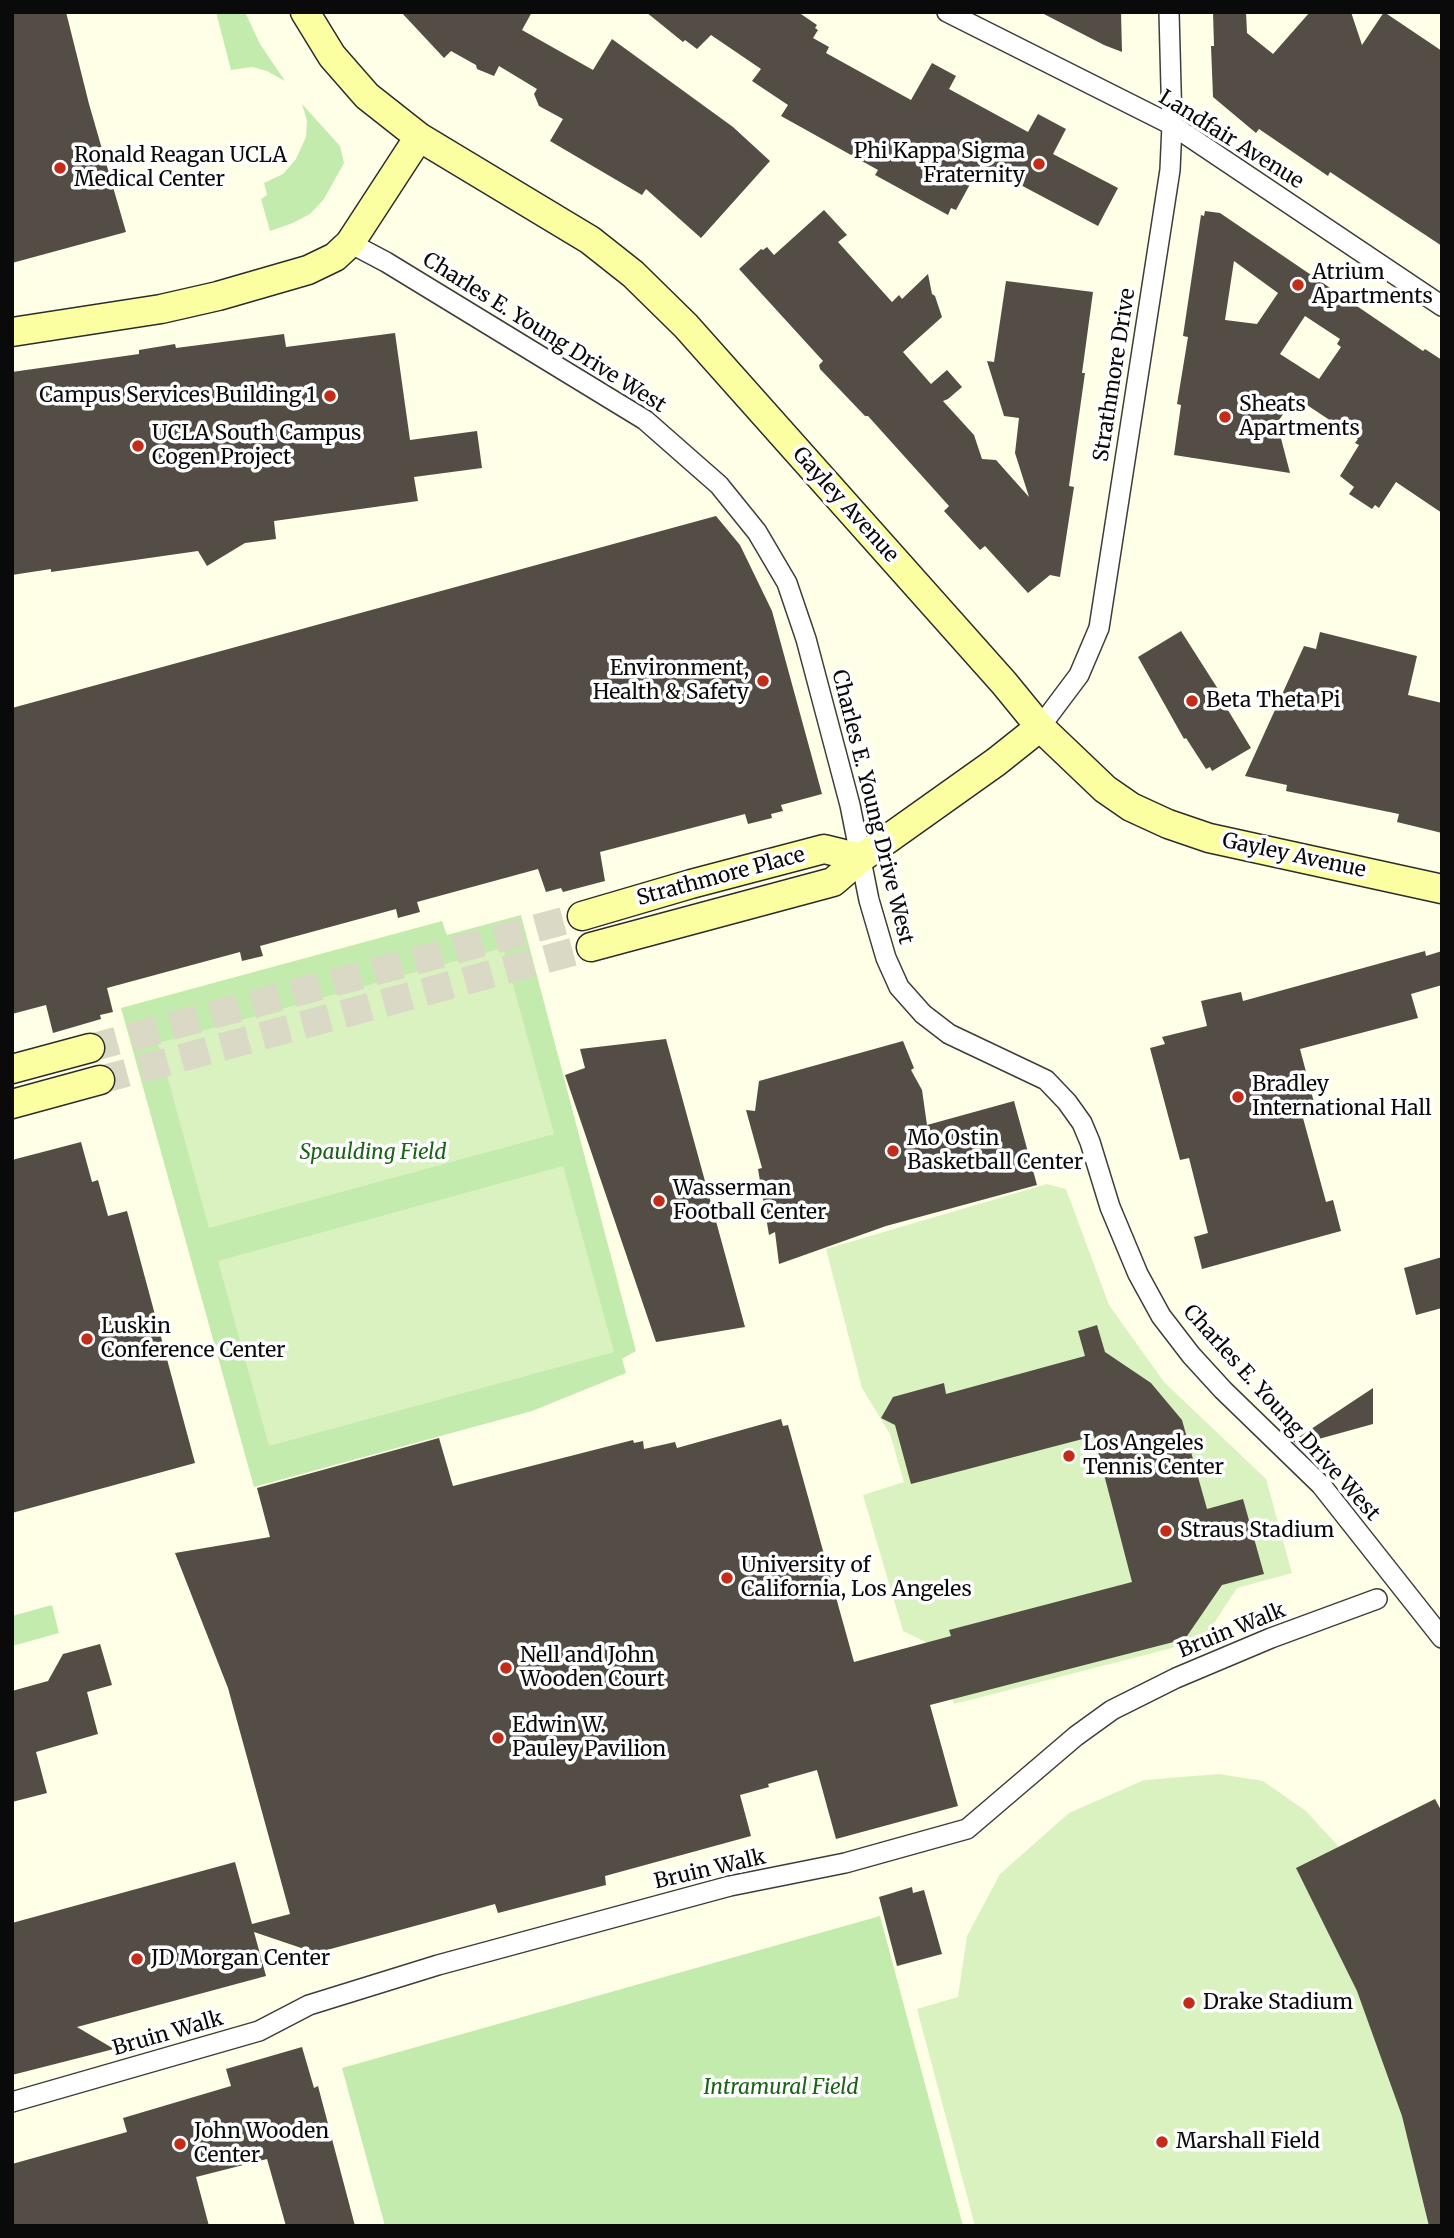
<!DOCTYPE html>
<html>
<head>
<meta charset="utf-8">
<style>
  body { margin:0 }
  #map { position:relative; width:1454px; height:2238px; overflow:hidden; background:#fffee6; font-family:Merriweather,serif }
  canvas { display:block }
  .frame { position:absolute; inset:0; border:14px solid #0a0a0a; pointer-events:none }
</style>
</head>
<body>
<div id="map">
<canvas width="1454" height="2238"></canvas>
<div class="frame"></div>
</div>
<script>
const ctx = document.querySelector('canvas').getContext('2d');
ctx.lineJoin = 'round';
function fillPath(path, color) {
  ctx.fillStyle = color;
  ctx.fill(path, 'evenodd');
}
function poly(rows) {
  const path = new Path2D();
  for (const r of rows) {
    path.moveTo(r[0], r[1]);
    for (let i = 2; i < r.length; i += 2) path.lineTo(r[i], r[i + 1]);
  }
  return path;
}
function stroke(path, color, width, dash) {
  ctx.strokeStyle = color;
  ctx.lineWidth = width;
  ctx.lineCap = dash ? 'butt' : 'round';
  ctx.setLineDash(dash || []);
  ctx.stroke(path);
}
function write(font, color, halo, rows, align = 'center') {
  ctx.font = font + ' Merriweather,serif';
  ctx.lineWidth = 7;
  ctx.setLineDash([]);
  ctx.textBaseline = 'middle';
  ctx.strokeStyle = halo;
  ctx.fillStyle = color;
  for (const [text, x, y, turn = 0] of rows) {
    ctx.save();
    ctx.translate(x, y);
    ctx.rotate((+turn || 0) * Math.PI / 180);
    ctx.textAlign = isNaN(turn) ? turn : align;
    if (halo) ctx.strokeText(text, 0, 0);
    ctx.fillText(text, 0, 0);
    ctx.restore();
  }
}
fillPath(poly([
  [216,12,245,12,260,44,285,81,267,71,252,67,231,70],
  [302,104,340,146,344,163,324,199,310,214,293,223,270,231,261,199,267,195,264,183,283,174,296,159,306,137,307,121],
  [521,915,636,1351,622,1359,626,1373,532,1411,254,1487,121,1008,442,921,447,935],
  [52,1605,59,1633,12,1646,12,1616],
  [880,1916,963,2226,385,2226,342,2068]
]), '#c4ebae');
fillPath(poly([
  [503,948,554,1134,209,1228,158,1043],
  [563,1166,614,1352,269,1446,218,1261],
  [1047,1184,1066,1189,1109,1305,1164,1382,1266,1479,1292,1573,1237,1588,1203,1640,954,1704,934,1646,903,1631,863,1495,904,1482,890,1434,862,1388,826,1249],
  [1219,1774,1263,1781,1306,1811,1339,1847,1435,1799,1442,1812,1442,2226,975,2226,917,2009,958,1997,967,1936,1000,1874,1069,1813,1144,1780]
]), '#d9f2c0');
fillPath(poly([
  [12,12,66,12,89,104,126,232,12,263],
  [401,12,532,12,522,30,593,70,612,39,733,127,770,161,701,238,646,189,642,195,550,141,563,119,539,106,534,94,537,89,499,66,494,76,477,69,476,65,451,51,444,58],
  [646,12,798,12,817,25,815,28,818,30,813,38,829,47,826,53,911,100,932,63,956,76,949,89,1028,132,1038,114,1066,129,1053,154,1118,188,1098,226,981,164,956,210,951,208,948,215,875,175,878,170,781,116,788,105,752,81,761,69,711,35,697,49,685,40,683,42],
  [1040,12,1121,12,1122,52,1104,45],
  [1213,12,1246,12,1247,33,1273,54,1310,12,1351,12,1362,45,1384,12,1442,51,1442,246,1330,172,1328,176,1259,129,1256,133,1213,97,1211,46,1214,46],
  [824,210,847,235,838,242,892,302,899,295,902,299,928,274,932,294,935,296,942,317,903,352,931,384,947,370,962,387,948,399,943,401,974,435,982,459,996,460,1029,497,1015,453,1019,418,1004,416,987,361,994,362,1006,281,1093,292,1082,373,1085,373,1069,486,1074,487,1060,577,1050,575,1028,593,985,546,980,550,944,511,949,506,868,416,865,416,820,369,819,365,823,361,739,269,761,249,763,250,767,247,774,255],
  [1205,211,1220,213,1423,351,1425,349,1442,360,1442,513,1396,482,1379,508,1375,505,1372,509,1349,494,1354,487,1340,476,1359,445,1355,443,1358,439,1295,397,1277,423,1290,473,1174,455,1181,405,1177,404,1188,337,1183,336,1201,215,1204,216],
  [1234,261,1278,293,1257,324,1225,320],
  [1305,316,1340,339,1337,344,1341,347,1319,379,1280,354],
  [395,333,410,440,477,431,482,468,414,477,418,501,274,521,276,539,245,543,207,566,198,551,51,572,51,569,12,575,12,372,139,354,139,350,175,344,176,348,284,334,286,347],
  [716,516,740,545,772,611,822,794,781,805,783,811,771,814,772,818,748,824,745,814,600,852,605,881,563,892,561,888,546,892,538,869,417,902,420,912,398,918,396,909,260,946,263,956,242,961,240,952,107,988,113,1012,100,1015,101,1019,53,1033,46,1005,12,1014,12,708],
  [1181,631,1225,700,1223,702,1251,748,1212,771,1210,767,1206,769,1186,738,1184,739,1138,657],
  [1320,632,1417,656,1408,695,1442,703,1442,833,1397,822,1399,814,1286,791,1287,785,1245,776,1304,646,1316,649],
  [1425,951,1426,956,1442,951,1442,985,1411,994,1418,1018,1300,1049,1317,1114,1303,1118,1326,1202,1333,1200,1341,1231,1202,1269,1194,1237,1208,1233,1189,1158,1180,1160,1150,1048,1165,1044,1162,1037,1207,1026,1201,1001,1241,992,1243,1001],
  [666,1039,745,1327,656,1342,565,1075,585,1068,580,1049],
  [903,1041,914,1068,911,1070,922,1090,927,1125,1014,1101,1037,1185,886,1226,779,1264,775,1232,769,1235,758,1169,762,1168,746,1110,755,1111,759,1081],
  [81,1142,92,1182,98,1180,108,1216,127,1211,195,1463,12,1513,12,1160],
  [1442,1257,1442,1308,1416,1315,1404,1268],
  [1097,1325,1105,1352,1151,1383,1182,1420,1207,1509,1243,1499,1264,1574,1222,1585,1185,1639,930,1705,958,1806,836,1839,817,1770,768,1784,769,1787,740,1795,751,1836,605,1876,606,1885,498,1913,495,1904,316,1953,254,1932,266,1976,77,2027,114,2049,12,2075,12,1923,235,1862,252,1924,290,1914,228,1688,175,1553,270,1537,257,1488,439,1438,453,1486,633,1440,634,1443,643,1441,644,1449,675,1442,677,1448,781,1419,783,1426,788,1425,854,1662,951,1636,949,1630,1132,1582,1094,1436,911,1484,895,1425,881,1418,893,1397,944,1383,946,1394,1085,1356,1078,1331],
  [1373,1388,1373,1424,1297,1445,1293,1441],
  [100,1644,112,1685,87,1692,98,1734,36,1752,47,1793,12,1802,12,1691,48,1681,63,1654],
  [1435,1799,1442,1812,1442,2226,1429,2226,1402,2116,1357,1991,1296,1868],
  [912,1887,913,1893,924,1890,942,1954,897,1966,879,1897],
  [302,2047,314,2088,318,2086,355,2226,286,2226,267,2159,196,2177,209,2226,12,2226,12,2164,127,2132,123,2118,231,2086,226,2069]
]), '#534d45');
stroke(poly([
  [90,1048,582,916],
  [100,1080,591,947]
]), '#dad9c5', 28, [28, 14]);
const street = poly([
  [947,12,1172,125,1442,306],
  [350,243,386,262,645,420,719,485,757,532,787,583,806,639,850,805,869,900,886,958,899,987,923,1014,949,1034,1046,1080,1067,1102,1082,1123,1090,1142,1110,1207,1138,1274,1161,1316,1191,1355,1223,1390,1321,1485,1442,1638],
  [1040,727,1079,675,1099,628,1170,170,1172,125,1169,12],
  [12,2102,259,2031,309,2005,438,1965,730,1886,845,1863,967,1829,1076,1736,1112,1710,1176,1678,1271,1638,1377,1599]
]);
const secondary = poly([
  [305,12,332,56,367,96,419,137,590,240,633,274,686,326,1004,683,1040,727,1105,789,1131,807,1168,824,1209,838,1442,889],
  [12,332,161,309,218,296,308,270,335,257,350,243,419,137],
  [582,916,691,884,824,849,861,858],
  [591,947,833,882,861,858,996,762,1040,727],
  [12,1069,90,1048],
  [12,1104,100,1080]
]);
stroke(street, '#3d3d3d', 22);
stroke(secondary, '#2c2c2c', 31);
stroke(street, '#fff', 19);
stroke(secondary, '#fbffa1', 28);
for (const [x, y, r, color] of [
  [1039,164,7,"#c22c19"],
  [60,168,7,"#c22c19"],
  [1298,285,7,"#c22c19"],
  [330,396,7,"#c22c19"],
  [1225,417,7,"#c22c19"],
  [138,446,7,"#c22c19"],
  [763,681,7,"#c22c19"],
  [1192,701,7,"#c22c19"],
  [1238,1097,7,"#c22c19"],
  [893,1151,7,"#c22c19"],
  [659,1201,7,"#c22c19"],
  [87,1339,7,"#c22c19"],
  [1069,1456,7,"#c22c19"],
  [1166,1531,7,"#c22c19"],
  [727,1578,7,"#c22c19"],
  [506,1668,7,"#c22c19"],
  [498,1738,7,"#c22c19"],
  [137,1959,7,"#c22c19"],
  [1189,2003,7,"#c22c19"],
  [1162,2142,7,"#c22c19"],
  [180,2144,7,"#c22c19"]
]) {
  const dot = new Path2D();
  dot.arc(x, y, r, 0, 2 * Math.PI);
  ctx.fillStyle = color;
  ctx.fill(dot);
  stroke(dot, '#fff', 2.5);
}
write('21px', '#0a0a0a', '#fff', [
  ["Landfair Avenue",1231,140,32],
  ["Charles E. Young Drive West",544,333,32],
  ["Strathmore Drive",1115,375,-81],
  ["Gayley Avenue",845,505,48],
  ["Charles E. Young Drive West",872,807,76],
  ["Gayley Avenue",1294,856,12],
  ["Strathmore Place",721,877,-15],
  ["Charles E. Young Drive West",1281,1413,48],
  ["Bruin Walk",1232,1631,-22],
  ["Bruin Walk",710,1870,-13],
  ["Bruin Walk",168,2034,-16]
]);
write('21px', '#0a0a0a', '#fff', [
  ["Phi Kappa Sigma",1025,152,"right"],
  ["Fraternity",1025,176,"right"],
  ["Ronald Reagan UCLA",74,156],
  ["Medical Center",74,180],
  ["Atrium",1312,273],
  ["Apartments",1312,297],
  ["Campus Services Building 1",316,396,"right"],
  ["Sheats",1239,405],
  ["Apartments",1239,429],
  ["UCLA South Campus",152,434],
  ["Cogen Project",152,458],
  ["Environment,",749,669,"right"],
  ["Health & Safety",749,693,"right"],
  ["Beta Theta Pi",1206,701],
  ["Bradley",1252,1085],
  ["International Hall",1252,1109],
  ["Mo Ostin",907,1139],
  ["Basketball Center",907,1163],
  ["Wasserman",673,1189],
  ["Football Center",673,1213],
  ["Luskin",101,1327],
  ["Conference Center",101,1351],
  ["Los Angeles",1083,1444],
  ["Tennis Center",1083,1468],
  ["Straus Stadium",1180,1531],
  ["University of",741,1566],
  ["California, Los Angeles",741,1590],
  ["Nell and John",520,1656],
  ["Wooden Court",520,1680],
  ["Edwin W.",512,1726],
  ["Pauley Pavilion",512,1750],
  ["JD Morgan Center",151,1959],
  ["Drake Stadium",1203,2003],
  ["John Wooden",194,2132],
  ["Center",194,2156],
  ["Marshall Field",1176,2142]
], 'left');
write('italic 21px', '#1b6417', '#fff', [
  ["Spaulding Field",373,1153],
  ["Intramural Field",781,2088]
]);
</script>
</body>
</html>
